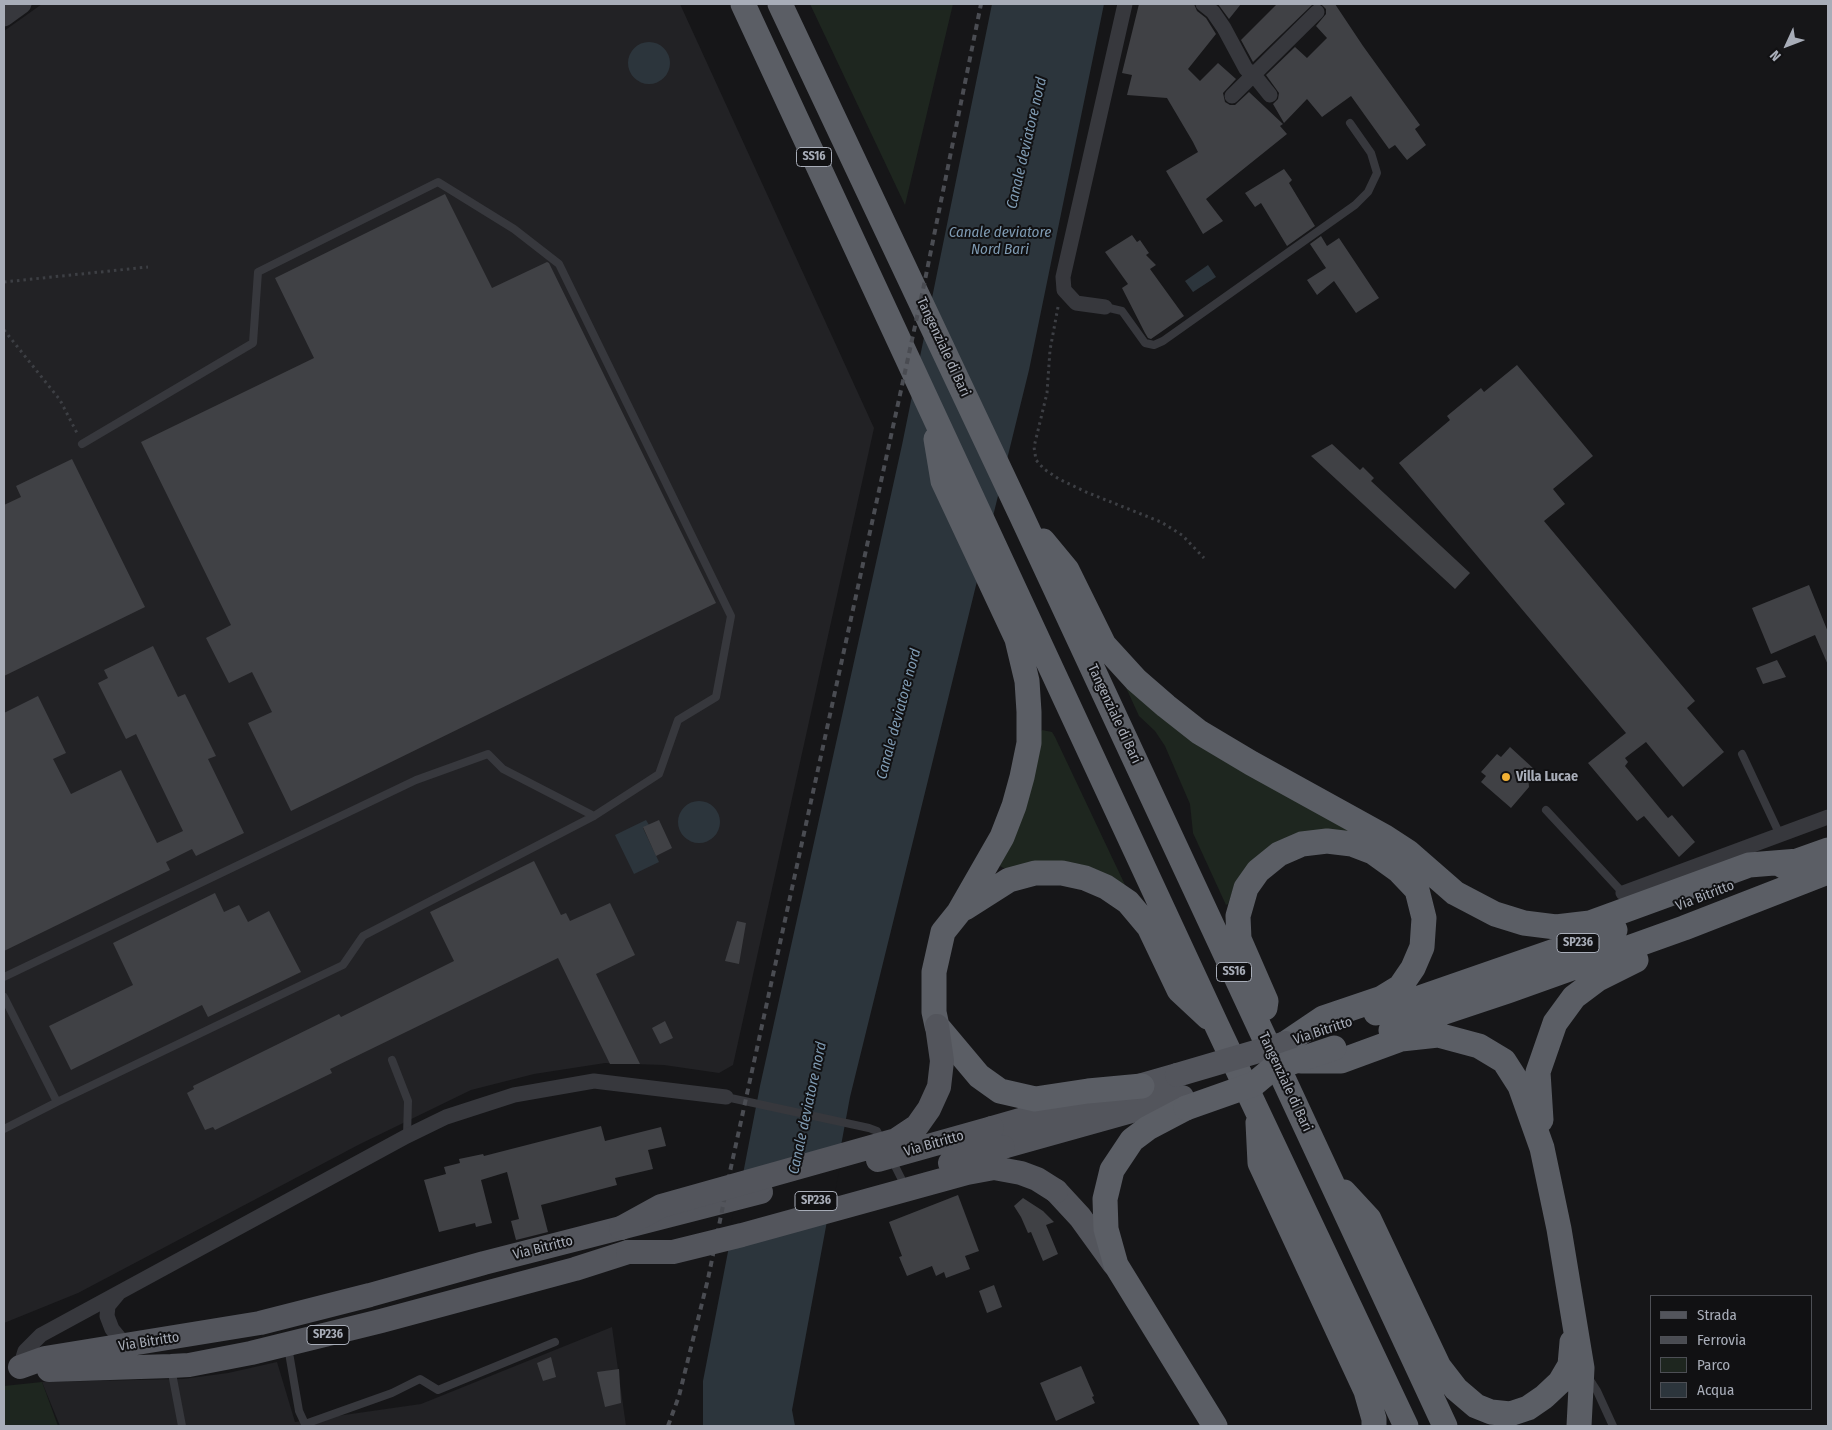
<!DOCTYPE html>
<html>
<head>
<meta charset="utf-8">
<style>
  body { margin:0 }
  #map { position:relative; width:1832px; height:1430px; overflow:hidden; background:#161618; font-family:"Fira Sans Condensed",sans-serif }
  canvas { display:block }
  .frame { position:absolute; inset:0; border:5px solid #a8adb8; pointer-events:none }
  .legend { position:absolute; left:1650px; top:1295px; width:162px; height:115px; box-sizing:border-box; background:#111113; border:1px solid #4d4f55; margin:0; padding:6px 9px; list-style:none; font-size:15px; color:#a8adb8 }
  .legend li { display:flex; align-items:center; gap:10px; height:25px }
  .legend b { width:25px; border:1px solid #4d4f55 }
  .north { position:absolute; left:1762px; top:20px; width:50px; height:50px; -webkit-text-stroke:4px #111113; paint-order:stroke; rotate:227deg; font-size:14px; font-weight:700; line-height:20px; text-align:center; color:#a8adb8 }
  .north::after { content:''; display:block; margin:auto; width:18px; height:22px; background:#a8adb8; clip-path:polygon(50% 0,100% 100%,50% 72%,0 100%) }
</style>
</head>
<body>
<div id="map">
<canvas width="1832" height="1430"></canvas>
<div class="frame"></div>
<ul class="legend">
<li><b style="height:6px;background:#53555c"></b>Strada</li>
<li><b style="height:6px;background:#4a4c52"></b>Ferrovia</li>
<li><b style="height:14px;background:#1e261f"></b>Parco</li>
<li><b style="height:14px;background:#2c353c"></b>Acqua</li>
</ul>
<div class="north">N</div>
</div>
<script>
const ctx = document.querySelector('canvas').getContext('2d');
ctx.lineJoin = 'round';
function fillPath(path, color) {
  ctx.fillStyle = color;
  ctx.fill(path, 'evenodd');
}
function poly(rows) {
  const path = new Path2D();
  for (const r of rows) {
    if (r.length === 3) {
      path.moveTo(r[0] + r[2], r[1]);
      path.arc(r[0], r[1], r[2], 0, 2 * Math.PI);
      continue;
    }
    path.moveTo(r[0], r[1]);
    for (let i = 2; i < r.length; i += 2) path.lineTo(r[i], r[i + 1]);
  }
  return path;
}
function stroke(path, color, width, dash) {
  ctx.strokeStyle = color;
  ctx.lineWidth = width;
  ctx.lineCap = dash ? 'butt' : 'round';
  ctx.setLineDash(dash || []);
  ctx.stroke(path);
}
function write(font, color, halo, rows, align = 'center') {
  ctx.font = font + ' "Fira Sans Condensed",sans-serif';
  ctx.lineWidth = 4;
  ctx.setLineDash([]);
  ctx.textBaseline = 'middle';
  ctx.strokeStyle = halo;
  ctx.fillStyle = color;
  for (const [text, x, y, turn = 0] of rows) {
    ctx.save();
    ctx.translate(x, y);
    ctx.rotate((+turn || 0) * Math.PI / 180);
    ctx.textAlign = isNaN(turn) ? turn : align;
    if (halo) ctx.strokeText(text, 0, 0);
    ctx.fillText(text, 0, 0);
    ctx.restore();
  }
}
fillPath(poly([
  [42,4,680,4,874,428,733,1065,719,1073,664,1065,605,1063,534,1074,471,1090,360,1144,78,1293,4,1323,4,31],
  [612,1327,626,1426,60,1426,42,1382,183,1379,228,1373,277,1362,295,1422,421,1404]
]), '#222225');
fillPath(poly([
  [810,4,953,4,905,205],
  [1123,681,1361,834,1343,834,1234,887,1228,904,1226,905,1193,833,1190,804,1165,746,1155,731,1139,716],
  [1042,730,1052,732,1055,737,1126,887,1007,870,1000,866,1000,862,1038,735],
  [42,1382,58,1426,4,1426,4,1386]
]), '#1e261f');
fillPath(poly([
  [992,4,1104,4,1029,370,850,1097,792,1410,795,1426,703,1426,703,1381,760,1086,902,445],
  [649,63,21],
  [1208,265,1216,277,1193,292,1185,281],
  [699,822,21],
  [646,820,649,825,643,828,659,862,634,874,615,835]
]), '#2c353c');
fillPath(poly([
  [843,1149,830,1220,726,1248,740,1179]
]), '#161618');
fillPath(poly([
  [1139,4,1194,4,1197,11,1206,18,1216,34,1188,69,1200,81,1218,63,1236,79,1223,93,1225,102,1230,105,1235,105,1249,92,1283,124,1280,126,1287,134,1206,199,1223,221,1203,234,1166,171,1198,152,1193,142,1167,98,1127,95,1132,75,1122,73],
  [1218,4,1241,4,1229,19],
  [1277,4,1313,4,1253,62,1241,40],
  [1321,4,1335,4,1363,46,1420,125,1415,129,1426,145,1407,160,1395,145,1389,149,1351,96,1322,117,1307,99,1284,123,1273,104,1278,99,1279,93,1266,75,1295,47,1307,58,1327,38,1316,26,1326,14,1326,9],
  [1284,169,1292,180,1289,183,1315,226,1287,246,1261,203,1255,207,1245,193],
  [445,194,492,288,547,262,549,263,716,603,291,811,248,723,272,712,252,672,229,683,206,638,231,625,141,442,314,358,275,278],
  [1132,235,1137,242,1140,240,1149,253,1146,255,1156,265,1150,269,1184,316,1151,339,1148,338,1145,333,1122,288,1128,284,1105,252],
  [1321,236,1327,246,1339,238,1379,298,1356,313,1334,281,1317,295,1307,280,1326,268,1310,244],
  [1517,365,1593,456,1553,489,1565,504,1544,521,1695,701,1687,708,1724,752,1683,787,1646,742,1625,758,1628,762,1625,766,1668,818,1672,815,1695,842,1679,857,1644,816,1637,821,1588,763,1626,733,1399,463,1450,420,1447,416,1481,388,1484,392],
  [1332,444,1360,470,1363,467,1374,478,1371,481,1470,573,1455,589,1311,456],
  [72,459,145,607,4,676,4,505,21,497,16,486],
  [1809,585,1828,632,1828,665,1815,635,1771,654,1752,608],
  [153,646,178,697,185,694,216,756,208,759,244,833,196,856,192,849,166,862,170,870,4,951,4,713,38,696,66,753,53,759,71,794,121,770,157,843,183,831,136,734,126,739,98,683,108,678,104,670],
  [1777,660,1786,677,1763,684,1756,668],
  [1510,747,1534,769,1528,776,1529,787,1511,808,1481,782,1486,776,1481,772,1497,754,1501,757],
  [659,820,672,848,656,856,643,827],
  [534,861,561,915,566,913,570,921,610,903,635,955,596,974,640,1064,610,1064,558,958,330,1069,332,1073,215,1130,213,1127,205,1130,187,1093,194,1089,193,1086,339,1014,341,1017,454,961,430,912],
  [215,893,224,912,239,905,248,922,269,911,301,972,208,1017,202,1005,71,1070,49,1026,133,985,113,943],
  [737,921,746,923,739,964,725,961],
  [665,1021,673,1038,660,1044,652,1028],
  [601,1126,605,1141,661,1127,666,1146,648,1150,653,1169,615,1178,617,1185,541,1205,548,1232,516,1240,511,1221,519,1219,507,1172,481,1180,492,1223,476,1227,475,1223,439,1232,424,1180,446,1174,444,1167,460,1163,459,1159,483,1154,484,1156],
  [958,1195,979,1251,965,1256,970,1269,946,1278,944,1272,936,1276,932,1266,907,1276,899,1257,902,1256,889,1222],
  [1023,1198,1043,1211,1054,1222,1046,1225,1058,1254,1043,1261,1031,1232,1028,1233,1021,1217,1014,1206],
  [994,1285,1002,1307,987,1313,979,1291],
  [551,1357,556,1377,543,1381,537,1363],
  [1081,1366,1094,1396,1092,1397,1095,1403,1056,1421,1040,1383],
  [619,1369,621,1403,605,1407,597,1372]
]), '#404145');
stroke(poly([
  [4,282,148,267],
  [1058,307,1050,350,1047,393,1034,447,1036,460,1044,469,1059,479,1086,492,1161,522,1182,535,1204,558],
  [4,330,60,400,78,435]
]), '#3d3f44', 3, [2.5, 4]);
stroke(poly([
  [1105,307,1122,311,1145,343,1154,345,1163,341,1355,205,1368,192,1377,173,1371,153,1350,123],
  [1742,754,1780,835],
  [1546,810,1623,893],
  [4,977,416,780,488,754,503,769,594,816],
  [4,997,57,1102],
  [392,1060,408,1101,407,1136],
  [726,1097,869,1128,877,1131,882,1141],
  [4,1129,57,1102,343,965,363,936,594,816,659,774,678,720,716,697,731,616,559,264,514,229,438,182,258,272,253,343,82,444],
  [892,1160,906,1188],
  [288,1347,299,1411,305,1424,392,1393,420,1379,438,1390,555,1342],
  [171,1368,182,1426],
  [1588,1377,1597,1391,1613,1426]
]), '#37383d', 8);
stroke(poly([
  [1203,4,1213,12,1224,28,1246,69,1254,75,1270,95],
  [1232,96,1317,12],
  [1105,307,1076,303,1064,290,1063,277,1125,4],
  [1623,893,1828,817],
  [118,1294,108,1306,107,1316,112,1329,121,1340,134,1344],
  [20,1367,25,1351,41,1335,407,1136,446,1117,514,1095,594,1081,726,1097]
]), '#37383d', 15);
stroke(poly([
  [4,17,22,4]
]), '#37383d', 19);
stroke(poly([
  [992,1128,1177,1075],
  [1003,1147,1182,1097],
  [1056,1191,1080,1217,1114,1264],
  [20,1367,45,1358,260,1323,370,1295,484,1263,761,1192],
  [49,1370,171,1366,189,1365,251,1353,381,1321,575,1269,628,1252]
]), '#53555c', 24);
stroke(poly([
  [743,4,1217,1026,1406,1426],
  [780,4,1022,517,1445,1426],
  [936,439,943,481,1017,639,1027,681,1029,712,1029,743,1022,777,1014,806,1002,837,959,912,943,932,934,972,934,1012,937,1026,979,1076,1000,1091,1035,1099,1088,1091,1142,1086],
  [1043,541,1067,570,1104,645,1136,680,1166,706,1199,732,1251,763,1385,837,1408,852,1455,893,1495,914,1524,923,1556,927,1590,923,1749,865,1799,861],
  [1783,866,1828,850],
  [965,908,1009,880,1035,873,1062,873,1085,878,1106,887,1128,902,1149,927,1179,990,1208,1017],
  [1265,1008,1266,1001,1239,939,1238,916,1246,888,1258,871,1279,854,1302,844,1327,841,1352,844,1373,852,1398,870,1417,890,1424,918,1422,947,1413,968,1400,987,1382,998,1323,1018,1286,1043],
  [1376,1013,1615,930],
  [1391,1030,1508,991,1684,928,1828,872],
  [1301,1061,1341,1061,1401,1039,1438,1035,1479,1046,1504,1061,1520,1086,1542,1148,1559,1229,1582,1368,1579,1426],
  [1186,1108,1148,1128,1132,1140,1112,1170,1105,1199,1106,1229,1116,1265,1215,1426],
  [1541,1120,1538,1072,1555,1023,1574,997,1598,979,1636,960],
  [1258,1123,1260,1163,1366,1391,1374,1419,1374,1426],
  [1344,1192,1369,1219,1439,1367,1456,1389,1476,1406,1491,1412,1510,1414,1528,1408,1544,1397,1560,1382,1570,1365,1572,1342]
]), '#5b5e65', 25);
stroke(poly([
  [668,1426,679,1396,708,1279,731,1167,924,285,981,4]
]), '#4a4c52', 4, [6, 5]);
stroke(poly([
  [1177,1075,1286,1043],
  [878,1160,992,1128],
  [950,1163,1003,1147],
  [621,1228,661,1206,896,1140,917,1126,929,1109,939,1087,942,1061,937,1026],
  [628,1252,673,1252,742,1235,967,1173,994,1168,1021,1173,1037,1179,1056,1191]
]), '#53555c', 24);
stroke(poly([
  [1186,1108,1254,1084,1272,1069,1334,1048]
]), '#5b5e65', 25);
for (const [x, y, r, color] of [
  [1506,777,5,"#f2b134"]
]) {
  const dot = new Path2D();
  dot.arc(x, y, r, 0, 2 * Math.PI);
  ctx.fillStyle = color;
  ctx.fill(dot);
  stroke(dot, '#111113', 2);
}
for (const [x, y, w] of [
  [814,157,35],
  [1578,943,42],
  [1234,972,35],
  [816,1201,42],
  [328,1335,42]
]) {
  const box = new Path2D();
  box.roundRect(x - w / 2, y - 9.5, w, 19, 4);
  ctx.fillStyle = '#111113';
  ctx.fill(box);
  stroke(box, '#a8adb8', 1);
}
write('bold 12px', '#a8adb8', null, [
  ["SS16",814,157],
  ["SP236",1578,943],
  ["SS16",1234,972],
  ["SP236",816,1201],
  ["SP236",328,1335]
]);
write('14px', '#a8adb8', '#111113', [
  ["Tangenziale di Bari",943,347,65],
  ["Tangenziale di Bari",1114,714,65],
  ["Via Bitritto",1705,896,-21],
  ["Via Bitritto",1323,1031,-18],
  ["Tangenziale di Bari",1285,1082,65],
  ["Via Bitritto",934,1144,-16],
  ["Via Bitritto",543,1248,-14],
  ["Via Bitritto",149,1342,-9]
]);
write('bold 14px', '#a8adb8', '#111113', [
  ["Villa Lucae",1516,777]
], 'left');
write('italic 15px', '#7f9bb3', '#111113', [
  ["Canale deviatore nord",1027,143,-77],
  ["Canale deviatore",1000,233],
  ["Nord Bari",1000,250],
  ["Canale deviatore nord",899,714,-75],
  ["Canale deviatore nord",808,1108,-78]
]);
</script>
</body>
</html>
